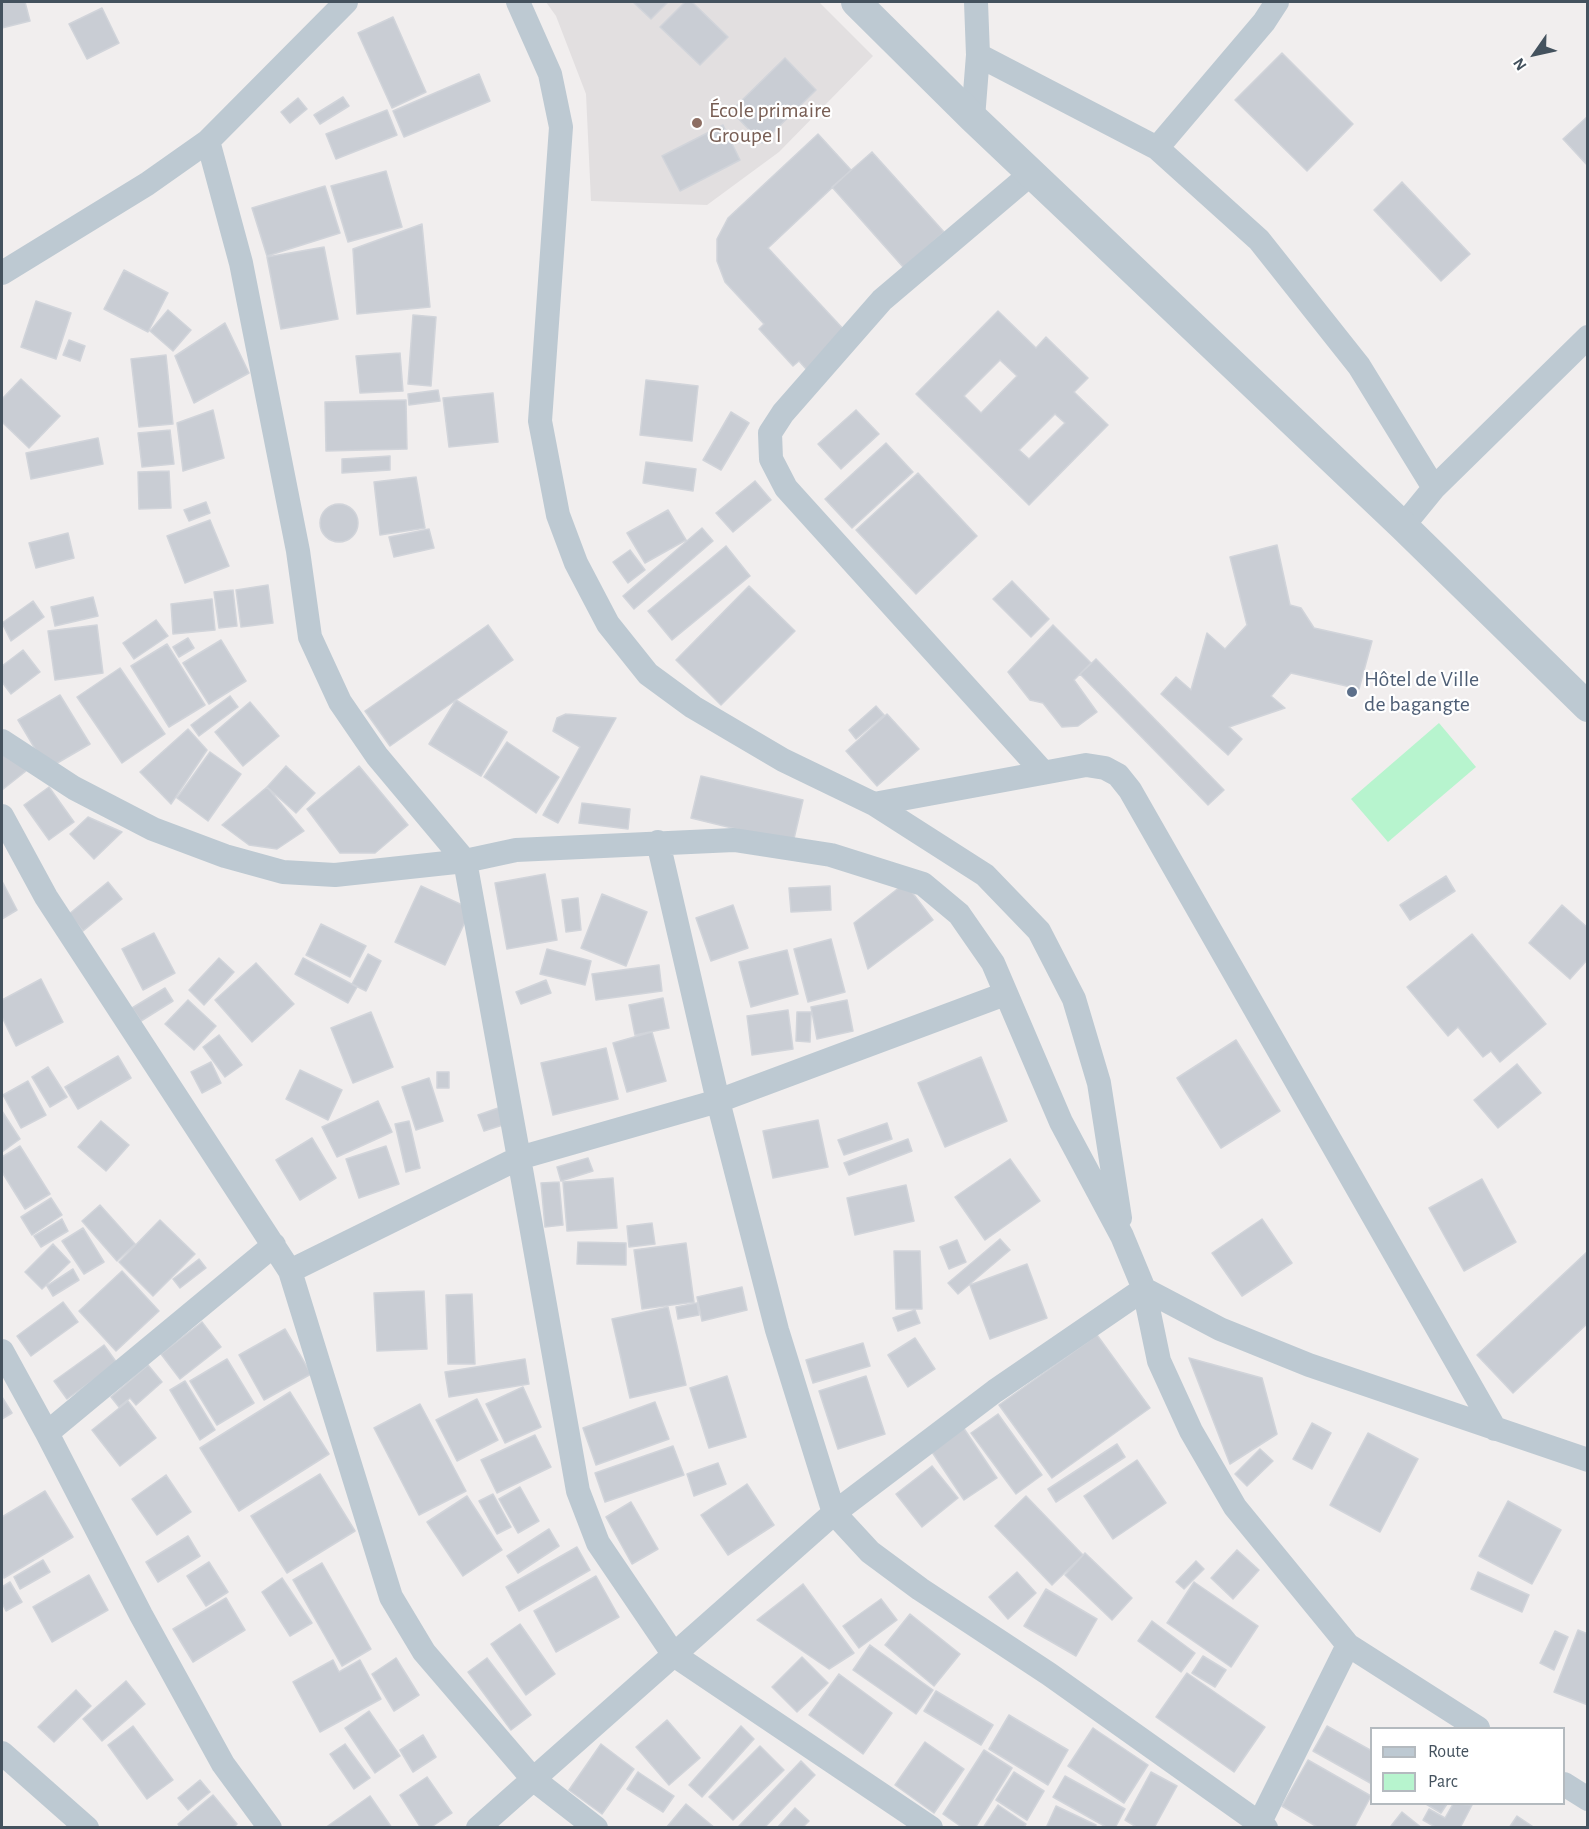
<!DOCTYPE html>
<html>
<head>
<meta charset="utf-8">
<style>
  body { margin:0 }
  #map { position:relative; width:1589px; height:1829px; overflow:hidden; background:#f1eeee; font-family:"Alegreya Sans",sans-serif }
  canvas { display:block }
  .frame { position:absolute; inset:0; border:3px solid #44525e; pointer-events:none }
  .legend { position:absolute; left:1370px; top:1727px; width:195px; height:78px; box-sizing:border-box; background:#fff; border:2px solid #b4babf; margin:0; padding:8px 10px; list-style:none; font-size:18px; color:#44525e }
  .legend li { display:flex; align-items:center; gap:12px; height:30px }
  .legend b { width:30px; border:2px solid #b4babf }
  .north { position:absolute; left:1505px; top:24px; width:60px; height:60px; -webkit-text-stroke:4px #fff; paint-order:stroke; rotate:236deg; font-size:16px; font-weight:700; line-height:24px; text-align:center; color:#44525e }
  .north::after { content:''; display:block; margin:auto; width:21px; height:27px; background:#44525e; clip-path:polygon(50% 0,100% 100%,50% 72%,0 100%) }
</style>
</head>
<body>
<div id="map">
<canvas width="1589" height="1829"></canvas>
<div class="frame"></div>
<ul class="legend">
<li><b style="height:8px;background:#bdc9d2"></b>Route</li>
<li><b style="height:16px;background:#b7f4ce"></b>Parc</li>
</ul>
<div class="north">N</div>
</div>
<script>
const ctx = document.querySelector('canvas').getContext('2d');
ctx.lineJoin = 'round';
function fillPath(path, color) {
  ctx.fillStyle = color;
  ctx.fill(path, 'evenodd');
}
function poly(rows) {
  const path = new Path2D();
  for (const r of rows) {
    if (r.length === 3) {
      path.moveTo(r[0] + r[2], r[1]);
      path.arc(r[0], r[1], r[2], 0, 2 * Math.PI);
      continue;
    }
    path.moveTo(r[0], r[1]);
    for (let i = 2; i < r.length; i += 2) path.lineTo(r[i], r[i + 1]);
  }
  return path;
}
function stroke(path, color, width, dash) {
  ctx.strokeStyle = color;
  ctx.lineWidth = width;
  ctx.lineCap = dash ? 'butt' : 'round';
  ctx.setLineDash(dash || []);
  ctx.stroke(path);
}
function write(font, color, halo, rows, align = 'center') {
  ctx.font = font + ' "Alegreya Sans",sans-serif';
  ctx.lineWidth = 4.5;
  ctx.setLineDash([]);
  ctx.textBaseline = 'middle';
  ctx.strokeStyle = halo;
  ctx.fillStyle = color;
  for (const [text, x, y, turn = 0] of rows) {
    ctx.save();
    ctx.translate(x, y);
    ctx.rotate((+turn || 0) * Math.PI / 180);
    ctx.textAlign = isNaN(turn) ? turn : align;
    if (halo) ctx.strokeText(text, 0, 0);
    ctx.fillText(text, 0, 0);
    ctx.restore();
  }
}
fillPath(poly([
  [546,2,819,2,873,56,779,152,707,205,591,201,586,94,556,16]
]), '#e2dfe0');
fillPath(poly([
  [1439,723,1476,767,1388,842,1351,799]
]), '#b7f4ce');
const building = poly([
  [2,2,25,2,30,21,2,28,2,2],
  [633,2,668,2,651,19,633,2],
  [685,2,692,2,728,37,700,65,660,27,685,2],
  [102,8,119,43,87,59,69,24,102,8],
  [393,17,426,92,392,108,358,33,393,17],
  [1282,53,1353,124,1307,171,1235,100,1282,53],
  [785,58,816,90,762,143,731,111,785,58],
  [479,74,490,101,404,137,393,111,479,74],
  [343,97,349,106,320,124,314,115,343,97],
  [298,98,307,109,290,123,281,112,298,98],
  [387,110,397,135,336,159,326,134,387,110],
  [1588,116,1588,166,1563,139,1588,116],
  [723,125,740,160,680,191,662,156,723,125],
  [818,134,851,170,768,248,846,332,807,370,799,361,793,366,759,329,764,324,725,282,717,261,717,239,728,218,818,134],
  [872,152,944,232,904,268,832,187,872,152],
  [386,171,402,227,348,242,331,186,386,171],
  [1402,182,1470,254,1441,281,1374,210,1402,182],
  [325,186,340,233,267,256,252,208,325,186],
  [422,224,430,307,357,314,353,249,422,224],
  [324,247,338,319,281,329,267,257,324,247],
  [124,270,168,293,148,332,104,309,124,270],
  [36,301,71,313,56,359,21,347,36,301],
  [168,310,191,330,173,351,150,331,168,310],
  [998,311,1036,348,1046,337,1088,378,1074,392,1108,425,1029,505,916,394,998,311],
  [1000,360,1017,376,981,413,964,396,1000,360],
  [1055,414,1065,423,1029,459,1019,450,1055,414],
  [413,315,436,317,431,386,408,384,413,315],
  [225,323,249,373,194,403,175,356,225,323],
  [69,340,85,346,80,361,63,355,69,340],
  [400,353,403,391,360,393,356,356,400,353],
  [166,355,173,424,139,427,131,359,166,355],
  [21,379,60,416,29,448,2,422,2,399,21,379],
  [646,380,698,386,692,441,640,435,646,380],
  [438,390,440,401,409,405,408,394,438,390],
  [493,393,498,442,449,447,443,398,493,393],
  [406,400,407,449,326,451,325,402,406,400],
  [213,410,224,458,183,471,177,423,213,410],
  [856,410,879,434,841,469,818,444,856,410],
  [731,412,749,423,721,470,703,460,731,412],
  [170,430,174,464,142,467,138,433,170,430],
  [98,438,103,464,31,479,26,453,98,438],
  [886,443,913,472,852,528,825,499,886,443],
  [390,456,390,470,342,473,342,459,390,456],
  [646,462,696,469,693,491,643,483,646,462],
  [169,471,171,508,139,509,138,472,169,471],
  [918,473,977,536,916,594,856,530,918,473],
  [416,477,425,528,380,535,374,482,416,477],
  [755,481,771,500,733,532,716,513,755,481],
  [206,502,210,513,189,521,184,510,206,502],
  [339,523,19],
  [668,510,686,540,645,563,627,533,668,510],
  [210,520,229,566,185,583,167,536,210,520],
  [702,528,713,541,634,609,623,596,702,528],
  [429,529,434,548,394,557,389,537,429,529],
  [68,533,74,558,36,568,29,543,68,533],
  [1277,545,1290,605,1301,608,1314,628,1372,641,1359,689,1291,673,1271,696,1285,708,1229,727,1242,739,1228,755,1161,694,1176,677,1191,690,1207,633,1225,649,1247,625,1230,557,1277,545],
  [726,546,750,576,672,640,648,611,726,546],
  [630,550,645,570,628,583,613,562,630,550],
  [1012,581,1049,619,1031,637,993,599,1012,581],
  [268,585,273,623,241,627,236,590,268,585],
  [749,586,795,631,721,705,676,660,749,586],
  [233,590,237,626,219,628,214,592,233,590],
  [93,597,98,616,55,626,51,607,93,597],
  [212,599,215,630,173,634,171,604,212,599],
  [33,601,44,617,11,641,2,623,33,601],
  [156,620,168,636,134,659,123,643,156,620],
  [97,625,103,673,55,680,48,631,97,625],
  [488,625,513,660,390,746,365,711,488,625],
  [1053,625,1091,663,1074,680,1097,712,1078,726,1062,727,1043,703,1030,700,1008,672,1053,625],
  [188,638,194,648,179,657,173,647,188,638],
  [221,640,246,681,209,704,183,663,221,640],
  [167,644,205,705,169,727,131,666,167,644],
  [23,650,40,672,11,694,2,682,2,666,23,650],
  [1096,659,1224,790,1208,805,1080,674,1096,659],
  [120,668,165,734,122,763,77,697,120,668],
  [60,695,90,744,47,769,18,720,60,695],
  [230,696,238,707,199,736,191,725,230,696],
  [456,700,507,732,481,776,429,744,456,700],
  [250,702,279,736,243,766,215,732,250,702],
  [876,706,884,715,856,739,849,730,876,706],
  [566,714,616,718,558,823,543,815,580,747,553,731,557,718,566,714],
  [887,714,919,749,877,786,846,751,887,714],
  [188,729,207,750,171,804,140,772,188,729],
  [507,742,559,777,536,813,484,777,507,742],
  [9,747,26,771,2,790,2,753,9,747],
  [210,752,241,774,208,821,177,798,210,752],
  [286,766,315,793,296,813,267,787,286,766],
  [359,766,408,825,375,853,340,853,307,809,359,766],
  [701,776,803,800,793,843,691,818,701,776],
  [49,787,74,822,49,840,24,805,49,787],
  [267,787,304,831,277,849,249,845,222,825,267,787],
  [582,803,630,809,628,829,579,823,582,803],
  [88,817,122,832,94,859,70,834,88,817],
  [545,874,557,940,507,949,495,883,545,874],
  [1446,876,1455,891,1410,920,1400,905,1446,876],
  [2,881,17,910,2,919,2,881],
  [108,882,122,899,83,931,69,914,108,882],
  [905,883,933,920,868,969,854,923,905,883],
  [421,886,471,909,445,965,395,942,421,886],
  [830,886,831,910,791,912,789,888,830,886],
  [602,894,647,912,626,966,581,948,602,894],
  [578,898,581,930,566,932,562,900,578,898],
  [733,905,748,948,711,961,696,918,733,905],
  [1562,905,1588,928,1588,959,1570,979,1529,943,1562,905],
  [321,924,366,946,350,977,306,955,321,924],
  [154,933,175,973,143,990,122,949,154,933],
  [1472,934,1546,1024,1500,1062,1491,1051,1483,1057,1458,1027,1448,1036,1407,987,1472,934],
  [831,939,845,992,808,1002,794,949,831,939],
  [547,949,591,961,585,985,540,974,547,949],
  [787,950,798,994,751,1007,739,962,787,950],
  [368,954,381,961,366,991,352,984,368,954],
  [219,958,234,972,204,1005,189,990,219,958],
  [303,958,357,987,348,1003,295,974,303,958],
  [256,963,294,1004,252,1042,215,1000,256,963],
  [659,965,662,991,596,1000,592,974,659,965],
  [41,979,63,1022,16,1046,2,1017,2,1000,41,979],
  [546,980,551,993,521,1004,516,992,546,980],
  [165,988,173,1001,141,1021,132,1008,165,988],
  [663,998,669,1028,635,1035,629,1005,663,998],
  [188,1000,216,1026,194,1050,165,1024,188,1000],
  [847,1000,853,1031,817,1039,811,1007,847,1000],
  [788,1010,793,1049,752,1055,747,1016,788,1010],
  [371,1012,393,1067,353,1083,331,1028,371,1012],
  [797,1012,811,1012,810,1042,796,1041,797,1012],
  [652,1032,666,1081,627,1092,613,1043,652,1032],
  [219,1035,242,1065,225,1077,203,1047,219,1035],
  [1236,1040,1280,1111,1221,1148,1177,1078,1236,1040],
  [606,1048,618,1099,553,1115,541,1063,606,1048],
  [118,1056,131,1078,78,1109,65,1087,118,1056],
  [981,1057,1007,1121,945,1147,918,1083,981,1057],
  [211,1062,221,1083,202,1093,191,1072,211,1062],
  [1517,1064,1541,1093,1498,1128,1474,1100,1517,1064],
  [48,1067,67,1097,50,1107,32,1077,48,1067],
  [300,1070,342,1090,328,1120,286,1099,300,1070],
  [437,1072,449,1072,449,1088,437,1088,437,1072],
  [429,1078,443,1121,416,1130,402,1087,429,1078],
  [28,1081,46,1115,21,1128,3,1095,28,1081],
  [378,1101,392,1132,337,1157,322,1127,378,1101],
  [504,1106,509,1123,484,1131,478,1115,504,1106],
  [2,1111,20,1139,2,1152,2,1111],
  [818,1120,828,1167,773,1178,763,1131,818,1120],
  [101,1121,129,1145,106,1171,78,1147,101,1121],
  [409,1121,420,1168,406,1172,395,1124,409,1121],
  [887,1123,892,1139,844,1155,838,1140,887,1123],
  [312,1138,336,1178,300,1200,276,1160,312,1138],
  [908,1139,912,1151,849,1175,844,1163,908,1139],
  [20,1146,50,1194,25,1209,2,1172,2,1157,20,1146],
  [386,1146,399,1184,359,1198,346,1159,386,1146],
  [588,1158,593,1171,561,1181,557,1167,588,1158],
  [1010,1159,1040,1201,985,1240,955,1197,1010,1159],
  [613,1178,617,1228,567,1231,563,1182,613,1178],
  [1482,1179,1516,1242,1464,1271,1429,1208,1482,1179],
  [559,1182,563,1225,545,1227,541,1183,559,1182],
  [906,1185,914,1221,855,1235,847,1198,906,1185],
  [51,1198,62,1215,32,1235,21,1217,51,1198],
  [100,1205,135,1244,117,1261,82,1221,100,1205],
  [62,1219,68,1231,41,1247,34,1236,62,1219],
  [1262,1219,1292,1263,1242,1296,1212,1253,1262,1219],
  [160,1220,195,1254,153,1296,119,1262,160,1220],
  [652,1223,655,1244,629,1247,627,1226,652,1223],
  [83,1228,104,1262,84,1274,62,1241,83,1228],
  [1000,1239,1010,1250,958,1294,948,1283,1000,1239],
  [957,1240,966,1262,949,1269,940,1247,957,1240],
  [578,1242,626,1243,626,1265,577,1264,578,1242],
  [686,1243,694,1302,642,1309,634,1250,686,1243],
  [53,1244,70,1262,42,1289,25,1272,53,1244],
  [894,1251,920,1251,922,1309,896,1309,894,1251],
  [1588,1251,1588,1323,1513,1393,1477,1355,1588,1251],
  [199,1259,206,1268,180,1288,173,1279,199,1259],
  [1027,1264,1047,1318,990,1339,970,1285,1027,1264],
  [73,1269,79,1280,53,1296,47,1286,73,1269],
  [122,1271,159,1311,116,1351,79,1311,122,1271],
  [742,1287,747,1310,702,1321,697,1297,742,1287],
  [424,1291,427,1349,377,1351,374,1293,424,1291],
  [472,1294,475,1364,448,1364,446,1295,472,1294],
  [63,1302,78,1322,31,1356,17,1336,63,1302],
  [697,1303,699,1315,678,1319,676,1307,697,1303],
  [668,1307,686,1385,630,1398,612,1319,668,1307],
  [915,1310,920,1323,898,1331,893,1318,915,1310],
  [202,1322,221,1347,180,1379,161,1354,202,1322],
  [285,1329,311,1374,264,1400,239,1355,285,1329],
  [1097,1335,1150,1408,1052,1478,999,1405,1097,1335],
  [915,1338,935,1369,908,1387,888,1355,915,1338],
  [863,1343,870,1366,813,1383,806,1360,863,1343],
  [104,1345,117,1363,67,1399,54,1381,104,1345],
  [1189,1358,1262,1378,1277,1434,1230,1464,1189,1358],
  [227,1359,254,1403,217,1425,190,1381,227,1359],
  [525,1359,529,1384,449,1397,445,1372,525,1359],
  [148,1365,162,1382,136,1405,130,1398,119,1407,111,1397,148,1365],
  [727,1376,746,1437,709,1448,690,1388,727,1376],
  [866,1376,885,1434,838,1449,819,1391,866,1376],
  [185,1381,215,1430,200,1440,170,1390,185,1381],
  [523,1387,541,1427,505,1443,486,1404,523,1387],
  [290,1392,329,1454,239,1511,200,1448,290,1392],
  [2,1397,12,1413,2,1419,2,1397],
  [477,1399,498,1440,457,1461,436,1420,477,1399],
  [128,1401,156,1438,120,1466,92,1430,128,1401],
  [655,1402,669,1439,596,1465,583,1428,655,1402],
  [420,1404,466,1491,419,1515,374,1428,420,1404],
  [998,1414,1042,1475,1016,1494,971,1433,998,1414],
  [1312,1423,1331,1433,1312,1469,1293,1459,1312,1423],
  [963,1427,997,1478,964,1500,930,1449,963,1427],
  [1368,1433,1418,1459,1380,1532,1330,1505,1368,1433],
  [535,1435,551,1467,497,1493,481,1460,535,1435],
  [1117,1444,1125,1457,1056,1502,1048,1489,1117,1444],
  [673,1446,684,1475,605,1502,595,1473,673,1446],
  [1260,1449,1273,1461,1247,1486,1235,1474,1260,1449],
  [1137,1460,1166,1503,1113,1539,1084,1496,1137,1460],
  [718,1463,726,1484,694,1496,687,1474,718,1463],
  [932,1466,958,1498,922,1527,896,1494,932,1466],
  [320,1474,355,1531,287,1573,251,1516,320,1474],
  [166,1475,191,1512,157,1535,132,1499,166,1475],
  [747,1484,774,1525,728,1555,701,1515,747,1484],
  [520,1487,539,1521,518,1533,499,1499,520,1487],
  [45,1491,73,1537,4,1578,2,1573,2,1517,45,1491],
  [493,1494,511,1527,497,1534,479,1501,493,1494],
  [467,1496,502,1550,463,1576,427,1522,467,1496],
  [1026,1496,1083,1555,1052,1585,995,1526,1026,1496],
  [1508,1501,1561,1530,1532,1584,1479,1556,1508,1501],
  [631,1502,658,1549,632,1564,606,1517,631,1502],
  [549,1529,559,1546,518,1573,507,1556,549,1529],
  [188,1536,200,1556,158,1582,146,1562,188,1536],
  [577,1547,590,1570,519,1611,506,1587,577,1547],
  [1237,1550,1259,1570,1233,1599,1211,1578,1237,1550],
  [1085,1553,1132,1598,1112,1620,1065,1575,1085,1553],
  [43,1560,50,1572,20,1589,14,1577,43,1560],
  [1196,1561,1204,1569,1184,1589,1176,1582,1196,1561],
  [209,1562,228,1592,206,1606,187,1576,209,1562],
  [322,1563,371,1649,342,1666,293,1580,322,1563],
  [1017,1572,1036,1593,1008,1619,989,1597,1017,1572],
  [1478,1572,1529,1595,1522,1612,1471,1589,1478,1572],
  [89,1575,108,1610,52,1642,33,1607,89,1575],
  [596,1576,619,1617,556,1652,534,1611,596,1576],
  [282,1578,312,1623,290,1636,262,1592,282,1578],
  [10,1582,22,1602,6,1611,2,1603,2,1587,10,1582],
  [1194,1582,1258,1626,1231,1667,1167,1623,1194,1582],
  [803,1584,854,1653,829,1669,757,1620,803,1584],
  [1046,1589,1097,1619,1076,1656,1024,1626,1046,1589],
  [226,1598,245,1630,193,1662,173,1629,226,1598],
  [881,1599,897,1620,859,1648,843,1626,881,1599],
  [910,1614,960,1654,934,1686,885,1645,910,1614],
  [1152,1621,1195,1653,1181,1672,1138,1641,1152,1621],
  [520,1624,555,1674,526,1695,491,1644,520,1624],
  [1578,1630,1588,1634,1588,1705,1554,1692,1578,1630],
  [1555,1631,1568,1637,1554,1670,1540,1663,1555,1631],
  [870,1645,933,1690,916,1714,853,1670,870,1645],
  [1203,1656,1226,1670,1215,1687,1192,1673,1203,1656],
  [802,1657,828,1683,797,1712,772,1687,802,1657],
  [396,1658,419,1695,394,1711,372,1674,396,1658],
  [487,1658,531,1715,511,1730,468,1672,487,1658],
  [333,1660,339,1672,360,1660,381,1699,320,1732,293,1682,333,1660],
  [1187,1673,1265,1727,1234,1772,1156,1717,1187,1673],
  [839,1674,892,1713,863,1754,809,1715,839,1674],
  [126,1681,145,1704,102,1741,83,1719,126,1681],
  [76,1690,91,1706,54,1742,38,1727,76,1690],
  [936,1691,993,1725,981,1745,924,1711,936,1691],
  [369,1711,400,1756,375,1773,345,1728,369,1711],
  [1009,1715,1068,1750,1048,1785,989,1749,1009,1715],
  [667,1720,700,1758,669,1785,636,1747,667,1720],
  [133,1726,173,1780,147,1799,108,1745,133,1726],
  [741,1726,754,1739,702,1797,689,1785,741,1726],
  [1327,1726,1372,1751,1372,1784,1313,1751,1327,1726],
  [1093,1728,1148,1765,1124,1803,1068,1766,1093,1728],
  [423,1735,436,1757,413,1772,400,1750,423,1735],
  [925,1742,964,1769,934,1813,895,1785,925,1742],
  [345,1744,370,1778,354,1789,330,1754,345,1744],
  [601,1744,634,1769,602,1814,569,1790,601,1744],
  [760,1746,784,1770,733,1820,709,1797,760,1746],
  [984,1750,1012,1768,975,1828,963,1828,943,1814,984,1750],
  [1308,1760,1371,1796,1354,1828,1319,1828,1282,1806,1308,1760],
  [801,1761,815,1775,764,1828,741,1828,739,1826,801,1761],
  [638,1772,674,1796,663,1812,627,1789,638,1772],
  [1014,1772,1044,1791,1027,1820,996,1800,1014,1772],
  [1151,1772,1177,1786,1154,1828,1138,1828,1125,1820,1151,1772],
  [1065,1776,1125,1809,1115,1828,1108,1828,1053,1797,1065,1776],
  [427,1777,452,1813,430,1828,421,1828,400,1795,427,1777],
  [200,1780,210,1792,188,1810,178,1798,200,1780],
  [213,1795,237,1824,233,1828,181,1828,178,1824,213,1795],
  [370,1796,392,1828,325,1828,370,1796],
  [686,1804,715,1828,666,1828,686,1804],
  [1426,1804,1447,1804,1441,1813,1426,1804],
  [1453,1804,1472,1805,1460,1828,1437,1828,1423,1820,1429,1809,1445,1818,1453,1804],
  [998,1805,1026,1824,1023,1828,983,1828,998,1805],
  [1056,1806,1096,1825,1095,1828,1046,1828,1056,1806],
  [795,1808,809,1821,802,1828,777,1828,795,1808],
  [1402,1812,1422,1828,1394,1828,1391,1826,1402,1812],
  [1517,1816,1535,1828,1509,1828,1517,1816]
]);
fillPath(building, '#c9cdd4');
stroke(building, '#d1d4da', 1.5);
stroke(poly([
  [518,2,550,74,561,127,540,421,558,515,576,563,608,624,648,674,693,707,783,760,874,804,985,875,1039,931,1074,999,1099,1083,1120,1218],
  [978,55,1157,148,1264,22,1277,2],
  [973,118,978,55,976,2],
  [208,141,346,2],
  [1157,148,1259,240,1359,366,1434,488],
  [1033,172,882,300,783,413,770,433,771,459,786,488,1043,772],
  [2,273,147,184,208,141,241,263,298,551,310,637,340,702,377,756,465,861,519,1158,718,1101,658,842],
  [1403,526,1434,488,1588,337],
  [2,741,74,788,153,829,225,856,283,872,335,875,465,861,516,850,734,840,831,855,923,884,959,914,993,963,1061,1122,1122,1236,1144,1289,1220,1329,1309,1365,1588,1460],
  [874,804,1086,765,1105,768,1118,775,1130,790,1495,1429],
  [2,816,46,897,290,1271,519,1158,578,1491,598,1543,674,1655,931,1828],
  [1005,994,718,1101,777,1330,834,1513,870,1552,920,1589,1049,1674,1266,1828],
  [290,1271,391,1597,424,1652,533,1779,596,1828],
  [2,1351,47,1433,141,1615,223,1764,270,1828],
  [47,1433,274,1245],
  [2,1753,87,1828],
  [1564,1784,1588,1799],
  [478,1828,834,1513,995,1391,1144,1289,1159,1361,1191,1431,1235,1507,1348,1645,1478,1728],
  [1257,1828,1348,1645]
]), '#bdc9d2', 24);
stroke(poly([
  [856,2,973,118,1403,526,1588,707]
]), '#bdc9d2', 30);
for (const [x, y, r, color] of [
  [697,123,6,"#8d6e63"],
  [1352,692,6,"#5c6f8a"]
]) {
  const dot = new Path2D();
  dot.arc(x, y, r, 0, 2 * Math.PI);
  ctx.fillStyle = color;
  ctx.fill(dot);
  stroke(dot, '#fff', 2);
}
write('22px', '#785e54', '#fff', [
  ["École primaire",709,110],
  ["Groupe I",709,135]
], 'left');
write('22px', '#4e5e75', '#fff', [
  ["Hôtel de Ville",1364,679],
  ["de bagangte",1364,704]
], 'left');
</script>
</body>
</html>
